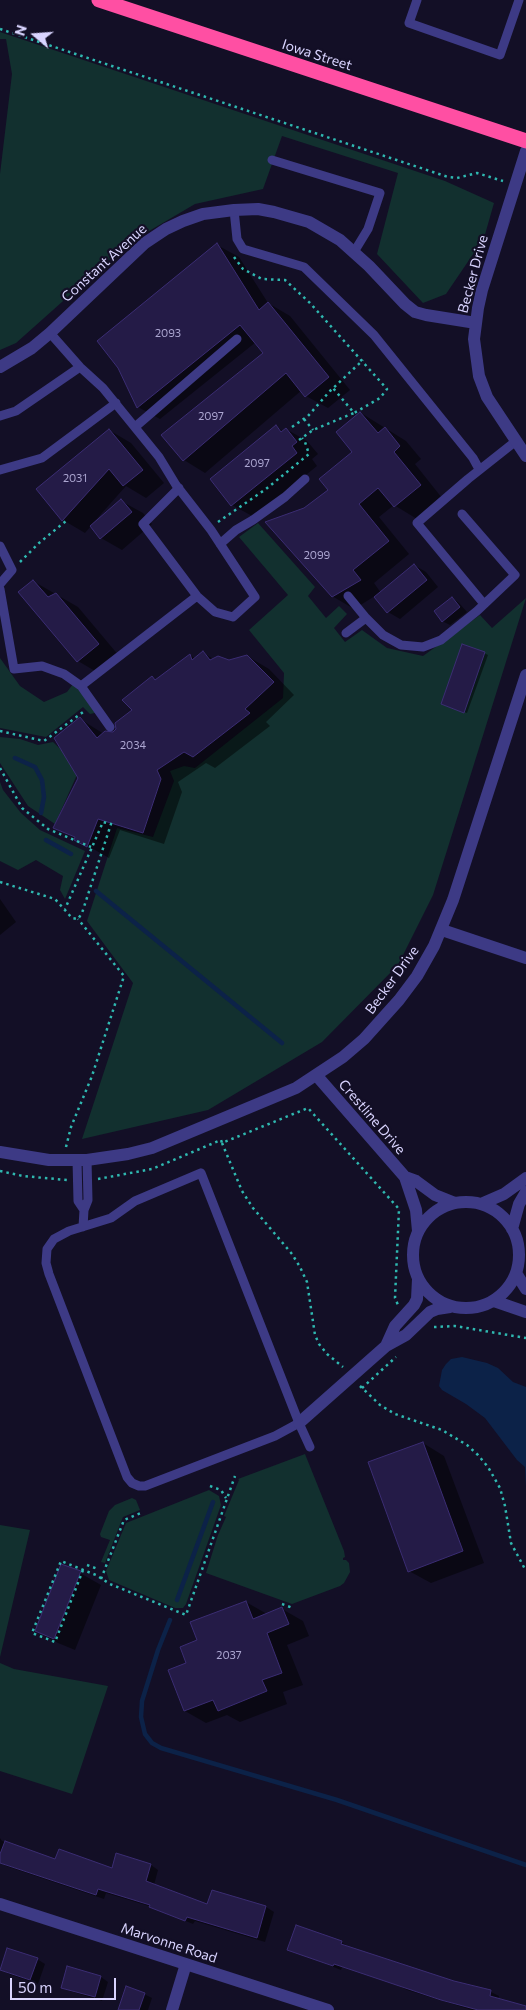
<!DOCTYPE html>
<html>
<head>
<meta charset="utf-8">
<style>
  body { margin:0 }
  #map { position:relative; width:526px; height:2010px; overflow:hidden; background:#130f26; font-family:Commissioner,sans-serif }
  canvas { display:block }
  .north { position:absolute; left:10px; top:10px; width:50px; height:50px; -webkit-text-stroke:4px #130f26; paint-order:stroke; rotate:288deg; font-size:14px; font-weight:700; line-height:20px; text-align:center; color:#d9d4ff }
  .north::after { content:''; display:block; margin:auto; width:18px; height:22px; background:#d9d4ff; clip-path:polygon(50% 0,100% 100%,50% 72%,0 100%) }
  .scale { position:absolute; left:10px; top:1978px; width:106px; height:22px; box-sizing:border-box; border:2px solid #d9d4ff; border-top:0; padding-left:6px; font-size:15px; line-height:18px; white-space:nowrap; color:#d9d4ff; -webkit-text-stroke:4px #130f26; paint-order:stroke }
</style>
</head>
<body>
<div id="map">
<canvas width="526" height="2010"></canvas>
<div class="north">N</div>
<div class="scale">50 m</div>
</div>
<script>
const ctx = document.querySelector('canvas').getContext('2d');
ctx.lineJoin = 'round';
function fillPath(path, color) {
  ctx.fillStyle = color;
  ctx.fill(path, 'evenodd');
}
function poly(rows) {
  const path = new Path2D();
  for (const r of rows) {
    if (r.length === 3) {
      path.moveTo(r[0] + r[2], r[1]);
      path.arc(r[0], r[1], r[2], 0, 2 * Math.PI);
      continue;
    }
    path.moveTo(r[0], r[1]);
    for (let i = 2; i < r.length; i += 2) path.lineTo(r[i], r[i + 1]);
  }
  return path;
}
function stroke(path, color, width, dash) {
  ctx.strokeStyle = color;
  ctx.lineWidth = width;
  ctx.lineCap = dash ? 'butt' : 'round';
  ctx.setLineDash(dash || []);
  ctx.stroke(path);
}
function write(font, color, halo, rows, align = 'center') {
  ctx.font = font + ' Commissioner,sans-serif';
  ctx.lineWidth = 4.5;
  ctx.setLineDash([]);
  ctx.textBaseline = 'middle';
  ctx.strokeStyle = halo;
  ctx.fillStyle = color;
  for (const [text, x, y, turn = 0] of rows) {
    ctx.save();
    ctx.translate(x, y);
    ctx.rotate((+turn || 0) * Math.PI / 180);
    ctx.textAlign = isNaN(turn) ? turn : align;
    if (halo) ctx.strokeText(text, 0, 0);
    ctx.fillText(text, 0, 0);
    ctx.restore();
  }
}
fillPath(poly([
  [0,32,445,181,494,203,484,238,446,294,423,303,377,254,398,173,282,136,263,189,195,204,127,244,16,343,0,350,0,174,12,74,6,39,0,39],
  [258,523,315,587,308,596,326,618,339,606,347,614,334,628,345,642,362,630,387,648,423,656,480,615,492,628,526,598,433,895,398,965,322,1042,208,1110,82,1139,133,983,87,921,117,828,153,837,174,781,170,771,184,766,195,768,283,698,284,673,249,630,288,595,239,537],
  [0,658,20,686,44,702,67,692,73,684,99,712,90,714,83,707,46,737,0,728],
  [0,737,20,739,38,745,53,742,80,768,55,824,28,806,0,763],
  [0,782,3,790,21,813,40,830,85,851,65,899,60,890,63,876,36,860,18,870,0,861],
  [305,1454,344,1551,345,1557,343,1558,343,1560,346,1560,349,1563,350,1572,344,1583,340,1586,292,1604,206,1573,218,1535,226,1517,224,1516,239,1480,238,1479],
  [209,1490,219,1496,221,1505,186,1604,183,1608,175,1608,109,1580,106,1571,126,1523],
  [132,1498,136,1500,140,1510,123,1517,105,1563,101,1562,110,1540,101,1537,100,1534,109,1511,115,1505],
  [0,1525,30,1530,0,1657],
  [0,1663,14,1669,108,1686,72,1794,0,1771]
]), '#12302f');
fillPath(poly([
  [462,1357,487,1363,498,1368,513,1382,526,1387,526,1487,525,1467,517,1460,485,1418,466,1404,442,1390,439,1386,442,1370,446,1364,451,1359]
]), '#0c2248');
fillPath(poly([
  [217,245,239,257,268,303,290,316,350,390,328,408,306,396,302,390,205,473,184,460,163,435,265,353,256,342,160,419,138,407],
  [361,413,406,441,421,459,415,464,442,498,417,519,394,505,379,517,409,554,374,583,381,593,414,565,426,572,438,587,400,619,388,612,375,596,354,609,332,596,305,509,330,490,354,453],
  [276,427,283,431,286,429,307,441,318,454,312,459,317,466,254,517,232,505],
  [109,430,131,443,164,483,146,498,126,486,93,523,94,524,121,501,143,513,152,524,122,550,101,538,91,526,85,533,63,520,38,489],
  [33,581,78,607,120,657,100,674,78,661,20,593],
  [452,598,459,603,467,612,450,625,442,621],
  [203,653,215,660,229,661,247,656,269,669,294,695,266,722,270,726,215,768,206,763,178,782,182,792,164,844,120,830,109,858,55,827,79,778,80,719,104,734,114,734,134,710,152,678,157,681,190,655,196,659],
  [484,653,488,655,467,713,446,706],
  [0,899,16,922,0,935],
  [423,1443,444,1456,484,1563,431,1583,409,1571],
  [80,1573,101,1585,75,1650,58,1643,36,1631],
  [246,1602,267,1614,282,1609,303,1621,309,1636,287,1645,303,1685,283,1692,287,1704,240,1722,227,1715,206,1723,185,1711,188,1663,199,1641],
  [0,1838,2,1841,56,1860,113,1870,151,1865,158,1870,154,1885,208,1906,212,1891,266,1907,274,1912,265,1942,195,1921,193,1924,152,1907,106,1893,104,1899,6,1866,0,1862],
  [341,1942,349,1947,453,1982,491,1992,499,1996,498,2000,526,2008,526,2010,472,2010,407,1990,399,1986,342,1967,341,1970,289,1949],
  [37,1959,45,1964,38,1984,9,1974,1,1969],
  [101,1977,108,1982,102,2001,70,1991,62,1987],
  [144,1994,152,1998,148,2010,119,2010]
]), '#0007');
stroke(poly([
  [15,758,35,767,42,780,44,797,41,813],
  [46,840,71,854],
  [96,891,282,1043],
  [177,1600,213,1502],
  [170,1620,158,1650,142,1701,141,1717,145,1734,152,1743,161,1748,337,1800,526,1865]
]), '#0c2248', 4.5);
const building = poly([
  [217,243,259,310,268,302,329,377,305,397,286,373,183,461,161,435,263,353,240,325,137,408,118,368,97,341,217,243],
  [360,412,378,433,385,427,400,446,394,452,421,485,394,507,378,488,359,504,389,541,353,570,361,580,332,597,265,522,304,508,328,490,319,479,352,452,336,432,360,412],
  [276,425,281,432,286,428,297,442,292,446,297,453,231,506,210,479,276,425],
  [109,429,143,470,123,486,109,469,62,521,36,489,109,429],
  [121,499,132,512,100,539,90,526,121,499],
  [414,564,427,580,387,613,374,597,414,564],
  [33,580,48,597,56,593,99,644,77,662,18,592,33,580],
  [452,597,460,607,442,622,434,611,452,597],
  [462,644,485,652,464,713,441,704,462,644],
  [203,651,210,660,218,656,229,660,247,655,274,682,245,709,250,713,193,757,184,752,157,770,161,779,143,833,98,819,87,847,74,840,75,837,53,828,78,778,54,738,80,717,97,738,105,731,113,732,116,729,115,723,132,710,122,700,152,676,155,680,190,654,192,660,203,651],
  [423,1442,463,1551,408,1572,368,1462,423,1442],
  [61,1564,81,1571,54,1639,35,1631,61,1564],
  [246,1601,253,1619,282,1607,289,1624,267,1633,282,1673,262,1680,267,1691,218,1711,213,1700,184,1711,168,1670,186,1663,180,1647,197,1640,190,1622,246,1601],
  [5,1841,55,1859,59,1849,112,1868,116,1853,151,1864,146,1881,207,1904,212,1890,266,1906,257,1938,187,1917,185,1921,149,1907,150,1905,98,1889,96,1895,0,1863,0,1854,5,1841],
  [296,1925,342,1941,341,1944,454,1981,491,1990,490,1996,526,2006,526,2010,478,2010,441,2000,334,1964,333,1966,287,1950,296,1925],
  [7,1948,38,1958,30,1980,0,1970,7,1948],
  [67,1966,101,1976,95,1997,61,1988,67,1966],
  [126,1986,145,1993,139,2010,118,2010,126,1986]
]);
fillPath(building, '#241b47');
stroke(building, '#3b2d73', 1);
stroke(poly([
  [0,29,448,177,457,178,477,173,503,181],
  [234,257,243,269,262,279,285,280,310,303,387,389,380,398,354,413,333,388],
  [304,419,313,430],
  [292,427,308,416,330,391,363,360],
  [299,440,313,430,354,413],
  [218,522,266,489,309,454,305,442,302,438],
  [20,562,39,543,66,521],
  [0,731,44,741,83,712,85,713],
  [0,768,22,808,48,829,91,847],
  [0,882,55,899,72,918,78,919,82,913,111,824,103,822,65,909],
  [222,1143,242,1191,253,1208,292,1254,300,1267,307,1282,315,1335,319,1344,327,1354,343,1367],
  [66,1147,71,1127,92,1076,124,976,78,919],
  [0,1171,23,1176,67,1180],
  [98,1179,152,1169,221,1140,222,1143,308,1108,399,1209,395,1298,398,1305],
  [434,1327,455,1326,526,1338],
  [360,1386,380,1405,395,1414,442,1430,467,1445,478,1455,488,1467,500,1488,505,1506,511,1543,526,1571],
  [362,1388,396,1357],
  [210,1486,221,1490,226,1498],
  [87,1565,98,1569],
  [83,1570,55,1642,32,1633,61,1561,96,1575,110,1584,186,1615,235,1476],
  [101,1579,124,1520,141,1513],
  [282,1604,293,1608]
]), '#2fb8b0', 2.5, [2.5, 4]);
stroke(poly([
  [417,0,409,23,500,55,519,0],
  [272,160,380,193,368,229,354,252],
  [234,210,237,239,243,249,304,267,374,335,473,458,479,469],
  [50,333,80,367,103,388,159,457,176,485,211,530,255,597,233,617,215,612,197,596,143,524,179,488],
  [0,416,16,411,80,367],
  [135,427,237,339],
  [0,470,42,458,116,403],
  [220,544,236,530,253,520,285,497,305,479],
  [0,546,12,570,0,584],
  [0,589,14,669,42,666,64,674,81,686],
  [348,596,366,618,383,635,401,645,423,647,441,640,477,611,515,575,462,514],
  [484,604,417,523,468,479,516,441],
  [346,633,366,618],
  [110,727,81,686,197,596],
  [77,1160,78,1201,84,1210],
  [201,1173,299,1423,275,1436,145,1486,139,1486,132,1483,127,1477,49,1274,46,1263,47,1249,54,1239,69,1231,111,1218,135,1201,201,1173],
  [83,1227,84,1210,88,1200,87,1160],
  [299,1423,310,1447]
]), '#3d3a85', 9);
stroke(poly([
  [526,151,482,290,478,308,474,339,479,376,487,397,526,456],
  [0,367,32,348,50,333,145,243,166,229,183,221,203,214,234,210,258,209,274,212,309,222,340,240,369,266,405,304,415,312,426,315,476,323],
  [442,930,526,958],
  [317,1076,405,1177,416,1181,435,1195,455,1203],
  [0,1152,49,1160,87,1160,128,1154,152,1148,296,1088,343,1057,364,1039,399,1000,417,976,434,946,453,900,526,675],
  [405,1177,416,1210,418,1231],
  [466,1255,53],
  [481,1204,504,1194,526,1178],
  [512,1229,519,1204,526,1192],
  [516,1273,526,1289],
  [494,1301,526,1312],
  [386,1346,395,1326,414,1305,417,1299,418,1279],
  [299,1423,386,1346,406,1335,430,1312,437,1309,450,1307],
  [0,1904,328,2010],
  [172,2010,186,1964]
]), '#3d3a85', 12);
stroke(poly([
  [99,0,526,141]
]), '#ff4fa3', 15);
write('11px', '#aca6d1', null, [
  ["2093",168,333],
  ["2097",211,416],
  ["2097",257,463],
  ["2031",75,478],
  ["2099",317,555],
  ["2034",133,745],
  ["2037",229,1655]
]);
write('14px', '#d9d4ff', '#130f26', [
  ["Iowa Street",317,55,18],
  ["Constant Avenue",104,263,-42],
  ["Becker Drive",473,274,-75],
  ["Becker Drive",392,980,-54],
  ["Crestline Drive",372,1117,49],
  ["Marvonne Road",169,1943,18]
]);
</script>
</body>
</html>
